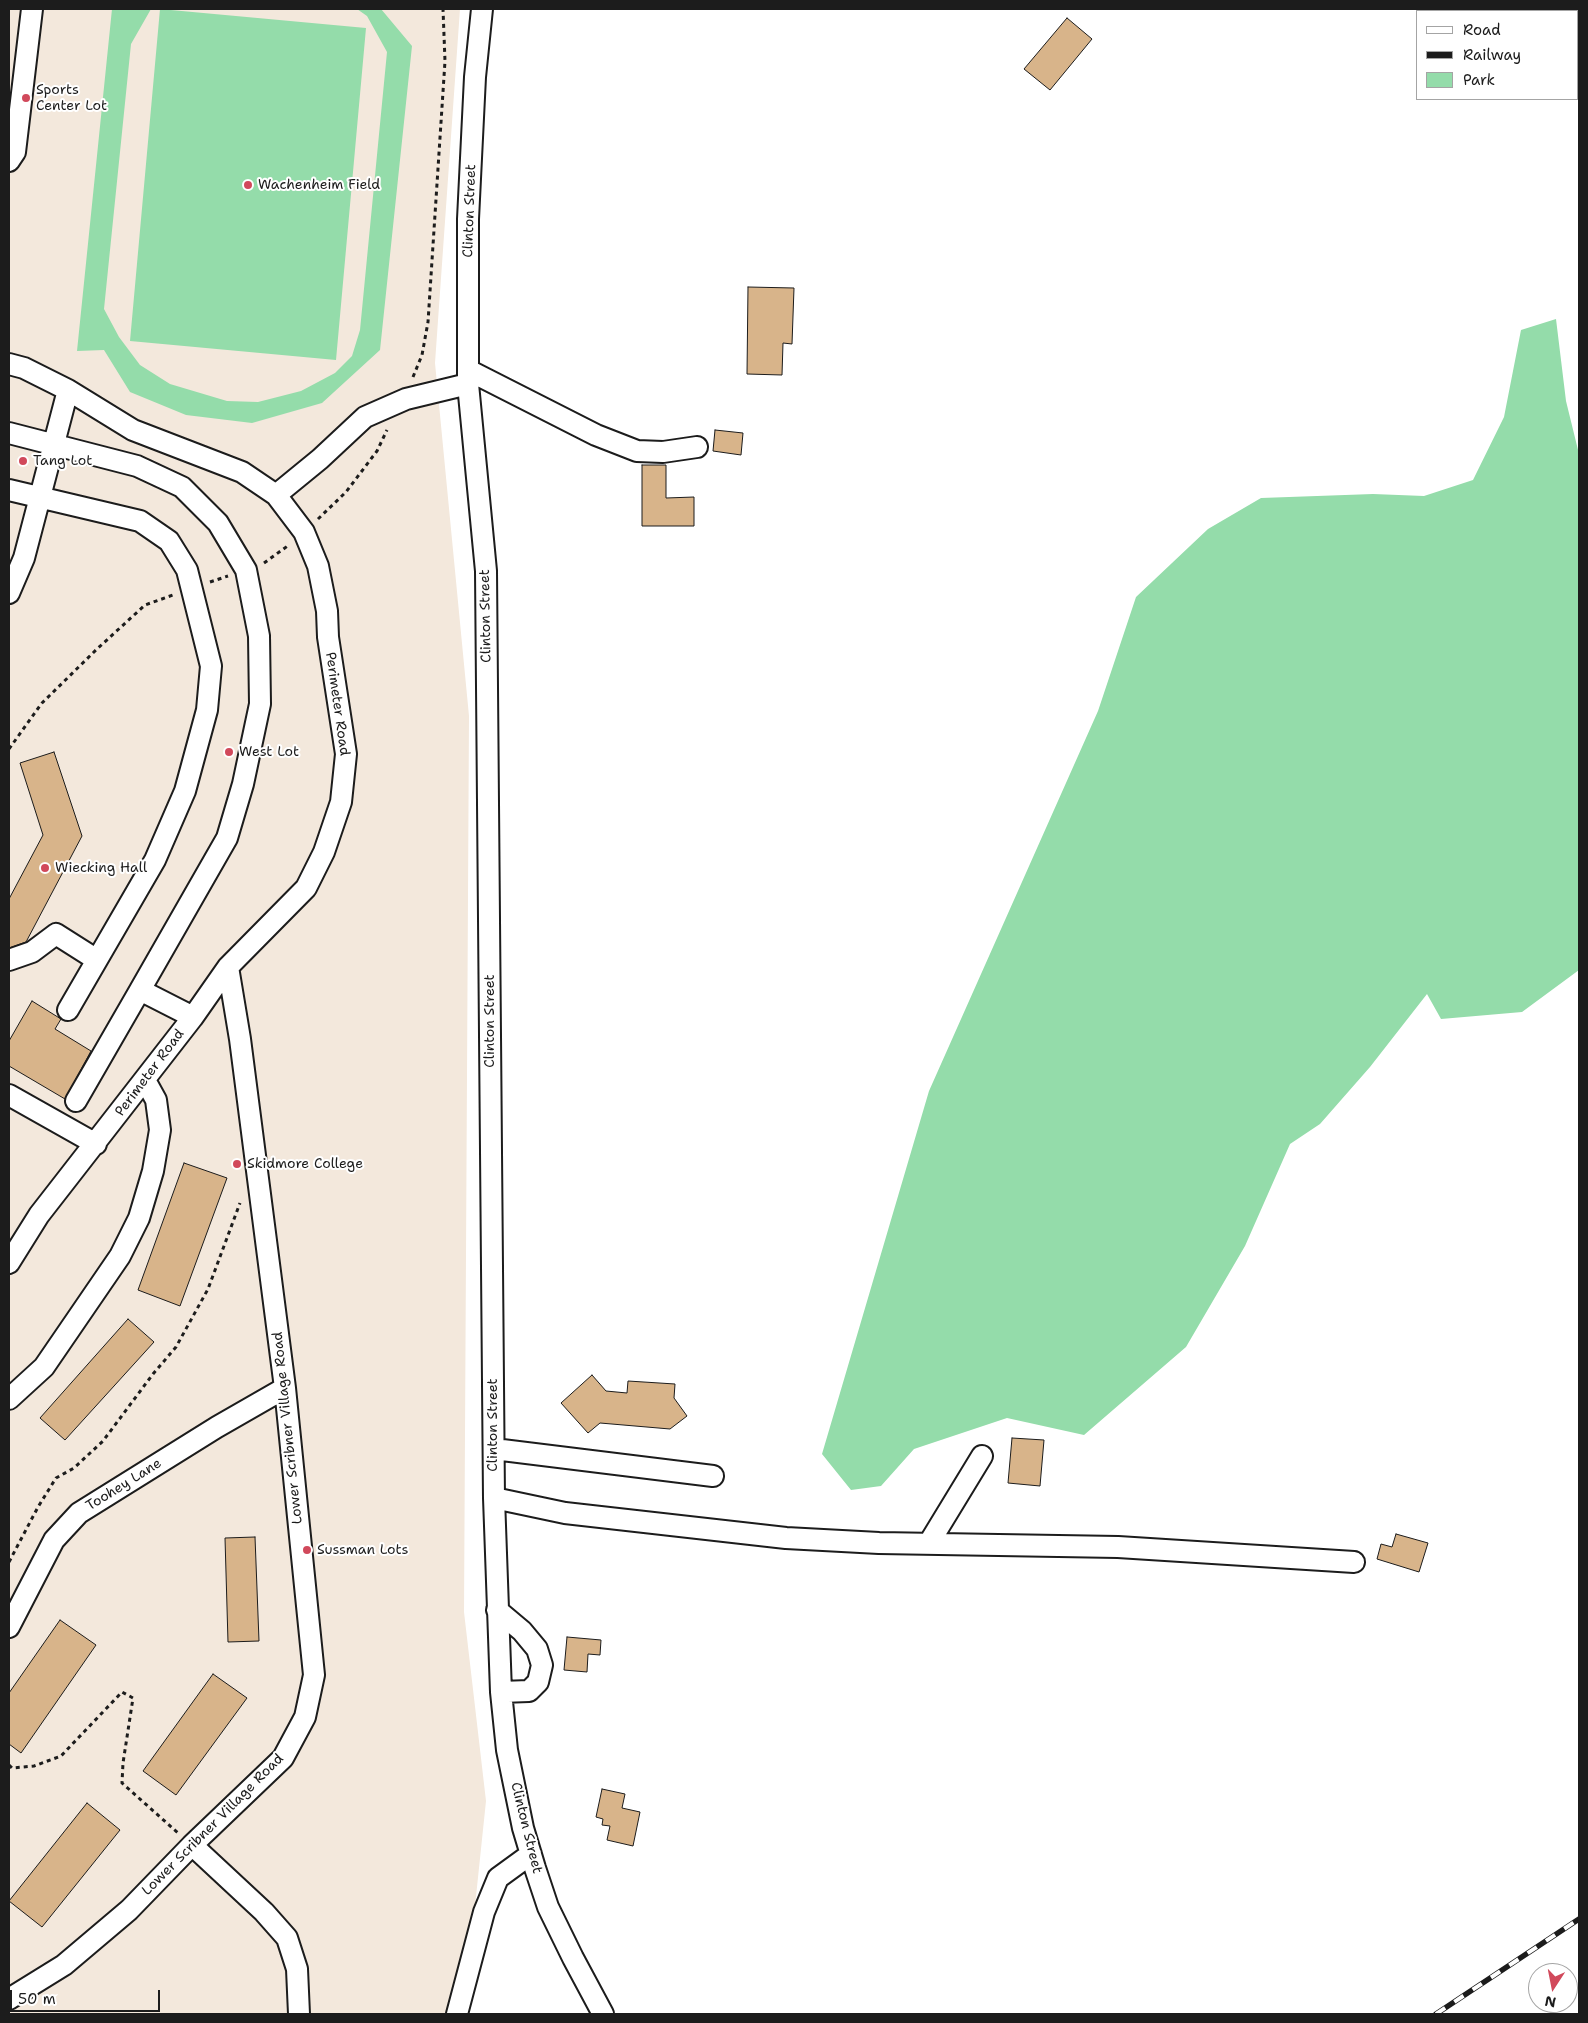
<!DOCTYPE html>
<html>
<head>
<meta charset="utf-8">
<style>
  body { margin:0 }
  #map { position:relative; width:1588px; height:2023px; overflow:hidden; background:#fff; font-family:"Shantell Sans",sans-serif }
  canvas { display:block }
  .frame { position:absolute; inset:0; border:10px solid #1c1c1c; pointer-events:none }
  .legend { position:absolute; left:1416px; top:10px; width:162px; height:90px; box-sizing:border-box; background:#fff; border:1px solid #a4a4a4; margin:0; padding:6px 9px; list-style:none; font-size:15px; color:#1c1c1c }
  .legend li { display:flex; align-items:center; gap:10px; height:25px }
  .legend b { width:25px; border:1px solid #a4a4a4 }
  .north { position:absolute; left:1528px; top:1963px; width:50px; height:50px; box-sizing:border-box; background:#fff; border:1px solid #a4a4a4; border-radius:50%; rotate:191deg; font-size:14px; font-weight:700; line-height:20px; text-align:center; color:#1c1c1c }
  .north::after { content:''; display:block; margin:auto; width:18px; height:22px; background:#d1495b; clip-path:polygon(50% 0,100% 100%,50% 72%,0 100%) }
  .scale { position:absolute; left:10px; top:1990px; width:150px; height:22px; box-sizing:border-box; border:2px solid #1c1c1c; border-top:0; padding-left:6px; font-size:15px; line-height:18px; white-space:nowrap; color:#1c1c1c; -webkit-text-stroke:4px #fff; paint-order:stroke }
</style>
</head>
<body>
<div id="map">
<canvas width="1588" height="2023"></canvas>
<div class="frame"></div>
<ul class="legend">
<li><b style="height:6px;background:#fff"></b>Road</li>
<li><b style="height:6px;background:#1c1c1c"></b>Railway</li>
<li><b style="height:14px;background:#94dcaa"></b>Park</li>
</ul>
<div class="north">N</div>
<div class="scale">50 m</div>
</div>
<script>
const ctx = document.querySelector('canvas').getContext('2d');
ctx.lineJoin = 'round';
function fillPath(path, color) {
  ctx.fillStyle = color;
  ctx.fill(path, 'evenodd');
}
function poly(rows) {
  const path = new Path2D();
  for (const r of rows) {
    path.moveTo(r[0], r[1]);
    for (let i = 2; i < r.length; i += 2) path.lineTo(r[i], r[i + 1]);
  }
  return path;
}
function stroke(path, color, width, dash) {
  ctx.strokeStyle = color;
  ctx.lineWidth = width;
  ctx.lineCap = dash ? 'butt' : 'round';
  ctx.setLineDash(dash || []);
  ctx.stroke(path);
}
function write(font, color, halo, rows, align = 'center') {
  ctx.font = font + ' "Shantell Sans",sans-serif';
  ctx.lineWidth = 4;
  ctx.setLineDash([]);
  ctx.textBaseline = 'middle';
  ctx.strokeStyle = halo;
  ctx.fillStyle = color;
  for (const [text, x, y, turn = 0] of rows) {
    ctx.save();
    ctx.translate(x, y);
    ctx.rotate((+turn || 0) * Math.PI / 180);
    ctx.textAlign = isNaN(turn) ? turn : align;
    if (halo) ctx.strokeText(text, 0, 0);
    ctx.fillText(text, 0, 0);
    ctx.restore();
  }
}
fillPath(poly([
  [9,9,460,9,435,363,469,716,464,1612,486,1801,468,1973,456,2014,9,2014]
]), '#f3e8dc');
fillPath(poly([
  [112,9,151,9,131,44,104,309,119,337,140,365,170,384,227,401,258,402,301,391,335,373,352,356,360,330,387,52,367,16,357,9,381,9,412,46,380,350,322,403,252,423,186,415,130,392,104,350,77,351],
  [160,9,366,28,336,360,130,341],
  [1556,319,1566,401,1579,454,1579,970,1522,1012,1441,1019,1427,994,1370,1067,1320,1124,1290,1144,1245,1246,1186,1347,1084,1435,1007,1418,914,1449,881,1486,851,1490,822,1454,929,1091,1098,711,1136,597,1208,529,1261,498,1373,494,1424,496,1473,480,1504,417,1521,330]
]), '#94dcaa');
const building = poly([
  [1067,18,1092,39,1050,90,1024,69,1067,18],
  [748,287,794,288,792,344,783,343,782,375,747,374,748,287],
  [715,430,743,433,741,455,713,451,715,430],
  [642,465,666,465,666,498,694,497,694,526,642,526,642,465],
  [54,752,82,836,26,942,9,948,9,899,43,835,20,763,54,752],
  [32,1001,61,1019,55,1029,91,1051,65,1099,9,1066,9,1041,32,1001],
  [184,1163,227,1178,180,1306,138,1290,184,1163],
  [128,1319,154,1342,65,1440,40,1418,128,1319],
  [592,1375,606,1391,627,1393,628,1381,675,1384,674,1398,687,1416,670,1429,600,1423,588,1433,561,1403,592,1375],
  [1012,1438,1044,1440,1040,1486,1008,1483,1012,1438],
  [1396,1534,1428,1543,1419,1572,1377,1559,1381,1544,1392,1547,1396,1534],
  [255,1537,259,1641,228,1642,225,1538,255,1537],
  [60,1620,96,1645,21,1753,9,1744,9,1693,60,1620],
  [567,1637,601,1640,600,1655,588,1654,587,1672,564,1670,567,1637],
  [213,1674,247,1698,176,1795,143,1771,213,1674],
  [602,1789,625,1794,622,1808,640,1812,633,1846,607,1840,610,1826,602,1825,603,1819,596,1817,602,1789],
  [87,1803,120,1830,42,1927,9,1901,87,1803]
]);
fillPath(building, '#d8b48a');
stroke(building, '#1c1c1c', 1);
const minor = poly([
  [482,9,475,77,468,219,468,384,486,571,494,1498,501,1692,507,1750,523,1828,535,1868,548,1907,573,1958,603,2014],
  [9,161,15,152,32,9],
  [9,364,24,368,68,390,133,430,242,472,276,495,304,532,318,566,327,611,328,637,346,754,341,802,324,852,306,888,228,967,193,1017,39,1215,9,1263],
  [468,370,596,435,637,451,663,452,697,447],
  [9,433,137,466,182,487,218,523,246,570,259,636,260,704,243,784,227,838,140,990],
  [9,490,140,521,169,541,187,570,211,666,207,710,185,791,155,860,68,1010],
  [276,495,320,459,365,417,406,399,468,384],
  [9,593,24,558,68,390],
  [9,960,32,952,56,934,97,960],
  [9,1095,96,1144],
  [76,1101,140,990,193,1017],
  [9,1399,44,1367,120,1256,139,1218,153,1171,160,1130,156,1100,145,1080],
  [494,1449,713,1476],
  [494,1498,565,1513,786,1538,879,1543,1118,1547,1354,1562],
  [929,1543,982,1456],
  [497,1610,522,1631,537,1649,542,1665,538,1682,529,1691,501,1692],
  [9,1627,54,1540,79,1513,217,1427,285,1388],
  [192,1845,264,1912,287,1938,297,1969,299,2014],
  [9,1999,64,1965,129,1910,192,1845,283,1758,305,1717,314,1675,285,1388,240,1039,228,967],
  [457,2014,484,1912,498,1878,531,1854]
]);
stroke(minor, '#1c1c1c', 24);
stroke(poly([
  [413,377,422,355,428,322,445,61,443,9],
  [318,519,346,492,377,451,387,430],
  [264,563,289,545],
  [210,582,228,576],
  [9,749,42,703,97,649,145,605,173,595],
  [9,1562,38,1507,56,1478,74,1468,103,1441,153,1374,176,1347,208,1289,240,1203],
  [9,1765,12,1768,34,1766,61,1756,122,1692,133,1698,123,1763,122,1783,178,1833]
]), '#1c1c1c', 3, [4, 4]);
stroke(minor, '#fff', 20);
const rail = poly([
  [1436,2014,1579,1919]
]);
stroke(rail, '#1c1c1c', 5.5);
stroke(rail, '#fff', 4, [11]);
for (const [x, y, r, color] of [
  [26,98,5,"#d1495b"],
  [248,185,5,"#d1495b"],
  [23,461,5,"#d1495b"],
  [229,752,5,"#d1495b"],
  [45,868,5,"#d1495b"],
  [237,1164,5,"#d1495b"],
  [307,1550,5,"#d1495b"]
]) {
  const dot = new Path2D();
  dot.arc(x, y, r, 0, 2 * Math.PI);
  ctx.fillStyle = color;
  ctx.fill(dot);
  stroke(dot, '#fff', 2);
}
write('14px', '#1c1c1c', '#fff', [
  ["Sports",36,90],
  ["Center Lot",36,106],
  ["Wachenheim Field",258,185],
  ["Tang Lot",33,461],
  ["West Lot",239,752],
  ["Wiecking Hall",55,868],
  ["Skidmore College",247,1164],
  ["Sussman Lots",317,1550]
], 'left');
write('14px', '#1c1c1c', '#fff', [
  ["Clinton Street",470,211,-88],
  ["Clinton Street",486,616,-91],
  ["Perimeter Road",337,704,82],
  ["Clinton Street",490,1021,-90],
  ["Perimeter Road",150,1073,-53],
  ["Clinton Street",493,1425,-90],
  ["Lower Scribner Village Road",288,1428,-96],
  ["Toohey Lane",124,1485,-32],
  ["Lower Scribner Village Road",213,1825,-45],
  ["Clinton Street",526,1828,76]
]);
</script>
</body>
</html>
